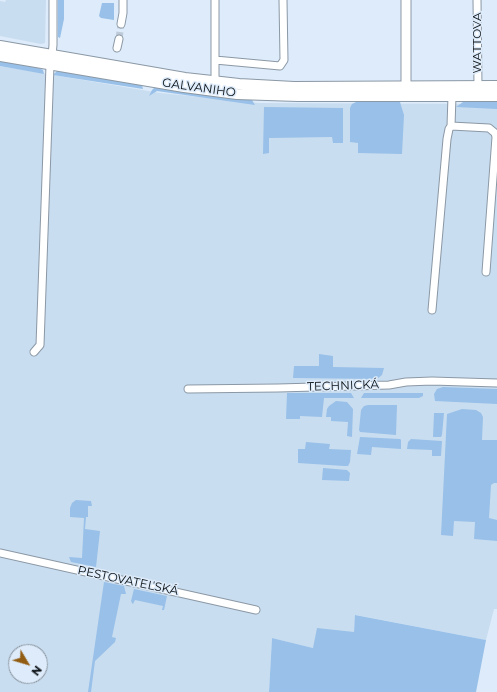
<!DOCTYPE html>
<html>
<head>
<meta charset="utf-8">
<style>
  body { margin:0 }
  #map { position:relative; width:497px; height:692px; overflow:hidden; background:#ddebfa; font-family:Montserrat,sans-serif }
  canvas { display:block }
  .north { position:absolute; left:8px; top:644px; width:40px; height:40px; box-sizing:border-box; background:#ddebfa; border:1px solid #89939e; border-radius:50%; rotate:128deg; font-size:11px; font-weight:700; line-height:16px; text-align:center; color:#0b1014 }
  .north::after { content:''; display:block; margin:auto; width:14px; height:18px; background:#925c12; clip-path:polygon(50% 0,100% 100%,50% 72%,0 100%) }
</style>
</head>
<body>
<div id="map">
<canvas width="497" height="692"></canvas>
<div class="north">N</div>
</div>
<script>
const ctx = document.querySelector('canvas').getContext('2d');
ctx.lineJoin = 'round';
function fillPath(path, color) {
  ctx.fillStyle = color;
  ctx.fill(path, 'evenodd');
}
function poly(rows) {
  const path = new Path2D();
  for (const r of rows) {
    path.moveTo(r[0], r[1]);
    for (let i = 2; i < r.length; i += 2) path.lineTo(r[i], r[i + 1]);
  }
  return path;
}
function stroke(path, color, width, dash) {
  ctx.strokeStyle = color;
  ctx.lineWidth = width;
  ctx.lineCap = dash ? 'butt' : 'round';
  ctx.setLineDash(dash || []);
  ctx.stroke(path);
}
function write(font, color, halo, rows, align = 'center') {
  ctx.font = font + ' Montserrat,sans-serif';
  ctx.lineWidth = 3;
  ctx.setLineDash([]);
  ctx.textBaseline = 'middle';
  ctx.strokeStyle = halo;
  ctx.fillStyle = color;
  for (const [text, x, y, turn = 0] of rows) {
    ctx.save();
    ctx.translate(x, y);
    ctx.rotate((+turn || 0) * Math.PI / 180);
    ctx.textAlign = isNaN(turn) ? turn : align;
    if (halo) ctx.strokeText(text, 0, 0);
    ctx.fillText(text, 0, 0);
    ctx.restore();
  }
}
fillPath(poly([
  [6,0,46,0,45,43,41,44,0,36,0,1,5,2],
  [0,66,160,93,259,103,497,104,497,609,494,609,486,640,356,615,354,632,313,648,272,638,269,692,0,692],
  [16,652,40,652,40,676,16,676]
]), '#c9ddf0');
fillPath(poly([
  [58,0,64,0,64,19,60,38,58,37],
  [102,3,114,3,114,20,101,18,99,16],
  [0,61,39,68,43,70,44,74,0,66],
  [57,71,142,85,143,89,53,75],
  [155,87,252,100,255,105,157,91,149,96,152,90],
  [398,101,400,102,404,115,402,154,358,153,358,143,350,142,350,108,352,104,356,102],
  [470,101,497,101,497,109,456,107,463,102],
  [264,107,343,108,343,143,333,143,332,137,269,138,269,153,263,154],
  [319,354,333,356,333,367,384,368,382,375,377,379,293,378,294,366,319,366],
  [443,387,497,389,497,404,435,401,434,394,437,389],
  [287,393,351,393,354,398,324,398,322,417,300,416,300,419,286,419],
  [364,393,423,393,423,396,419,398,361,398],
  [336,401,347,402,353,409,352,437,347,436,348,422,331,421,331,417,326,417,327,409,329,406],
  [368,405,397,405,396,435,360,432,359,430,361,410,364,406],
  [462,409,476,410,481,413,483,417,482,440,497,440,497,483,494,483,491,485,489,518,497,520,497,541,474,539,475,522,454,521,453,536,441,535,447,414],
  [434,413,444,413,442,435,441,437,433,437],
  [360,437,400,439,401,440,401,449,372,447,371,455,357,454],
  [411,439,442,441,441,456,432,456,432,450,407,449,408,442],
  [306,442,330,444,329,449,351,450,350,462,348,466,344,466,298,463,298,449,305,449],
  [323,468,347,470,350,473,349,481,322,480],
  [76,500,91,501,92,506,88,506,88,517,86,517,85,529,100,531,96,567,71,562,69,557,82,558,84,518,70,517,70,508,72,503],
  [104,582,124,586,126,594,121,594,112,637,116,638,115,642,95,661,91,692,88,692],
  [134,589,167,596,164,610,162,610,163,606,135,600,133,604,132,603,131,601],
  [355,615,486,640,476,692,269,692,272,638,313,648,317,628,354,632]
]), '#98c0e8');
stroke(poly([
  [119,39,121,24]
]), '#becad8', 7, [7, 3.5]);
const minor = poly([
  [215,0,215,82],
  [477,0,478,86],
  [121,24,123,13,123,0],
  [117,48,119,39],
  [52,55,53,45,53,0],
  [215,60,280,66,284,60,283,0],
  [451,126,489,128,495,133,496,137,486,272],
  [432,310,447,139,449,129,451,126,452,96],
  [34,352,40,345,50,65],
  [188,389,278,388,389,385,406,382,432,381,497,383],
  [0,553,256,610]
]);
const tertiary = poly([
  [406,0,406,87]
]);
const secondary = poly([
  [0,46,185,78,239,84,294,87,497,86],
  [0,56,184,87,237,94,298,96,497,96]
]);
stroke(minor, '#8b98a5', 9);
stroke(tertiary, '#8b98a5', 11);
stroke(secondary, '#8b98a5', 12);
stroke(minor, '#fff', 7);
stroke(tertiary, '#fff', 9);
stroke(secondary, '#fff', 10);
write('12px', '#0b1014', '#ddebfa', [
  ["WATTOVA",477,43,-90],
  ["GALVANIHO",199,88,8],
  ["TECHNICKÁ",343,386,-2],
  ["PESTOVATEĽSKÁ",128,581,12]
]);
</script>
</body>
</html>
